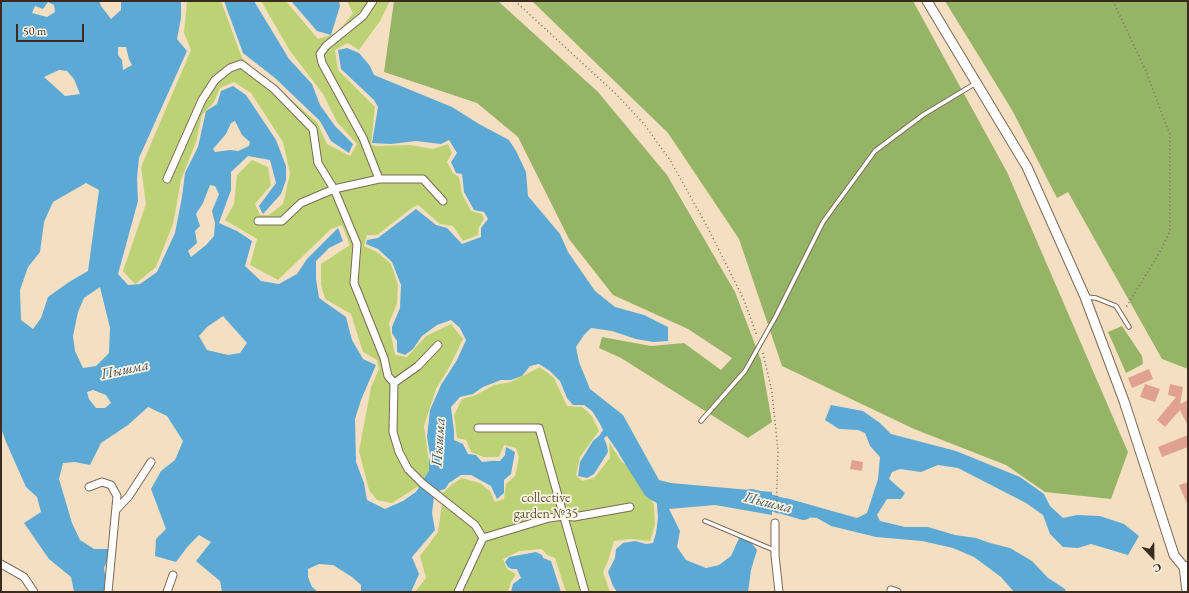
<!DOCTYPE html>
<html>
<head>
<meta charset="utf-8">
<style>
  body { margin:0 }
  #map { position:relative; width:1189px; height:593px; overflow:hidden; background:#f5dfc2; font-family:"EB Garamond",serif }
  canvas { display:block }
  .frame { position:absolute; inset:0; border:2px solid #3b2a1e; pointer-events:none }
  .north { position:absolute; left:1133px; top:537px; width:40px; height:40px; -webkit-text-stroke:3px #fcf5e5; paint-order:stroke; rotate:158deg; font-size:11px; font-weight:700; line-height:16px; text-align:center; color:#3b2a1e }
  .north::after { content:''; display:block; margin:auto; width:14px; height:18px; background:#3b2a1e; clip-path:polygon(50% 0,100% 100%,50% 72%,0 100%) }
  .scale { position:absolute; left:16px; top:24px; width:68px; height:18px; box-sizing:border-box; border:2px solid #3b2a1e; border-top:0; padding-left:5px; font-size:12px; line-height:14px; white-space:nowrap; color:#3b2a1e; -webkit-text-stroke:3px #fcf5e5; paint-order:stroke }
</style>
</head>
<body>
<div id="map">
<canvas width="1189" height="593"></canvas>
<div class="frame"></div>
<div class="north">С</div>
<div class="scale">50 m</div>
</div>
<script>
const ctx = document.querySelector('canvas').getContext('2d');
ctx.lineJoin = 'round';
function fillPath(path, color) {
  ctx.fillStyle = color;
  ctx.fill(path, 'evenodd');
}
function poly(rows) {
  const path = new Path2D();
  for (const r of rows) {
    path.moveTo(r[0], r[1]);
    for (let i = 2; i < r.length; i += 2) path.lineTo(r[i], r[i + 1]);
  }
  return path;
}
function stroke(path, color, width, dash) {
  ctx.strokeStyle = color;
  ctx.lineWidth = width;
  ctx.lineCap = dash ? 'butt' : 'round';
  ctx.setLineDash(dash || []);
  ctx.stroke(path);
}
function write(font, color, halo, rows, align = 'center') {
  ctx.font = font + ' "EB Garamond",serif';
  ctx.lineWidth = 3.5;
  ctx.setLineDash([]);
  ctx.textBaseline = 'middle';
  ctx.strokeStyle = halo;
  ctx.fillStyle = color;
  for (const [text, x, y, turn = 0] of rows) {
    ctx.save();
    ctx.translate(x, y);
    ctx.rotate((+turn || 0) * Math.PI / 180);
    ctx.textAlign = isNaN(turn) ? turn : align;
    if (halo) ctx.strokeText(text, 0, 0);
    ctx.fillText(text, 0, 0);
    ctx.restore();
  }
}
fillPath(poly([
  [187,1,221,1,242,58,317,122,327,144,350,156,357,144,337,122,323,94,290,51,261,1,286,1,318,39,337,33,353,13,347,1,390,1,380,21,359,50,348,43,335,50,338,70,375,107,371,145,377,146,410,145,433,149,448,144,452,153,447,162,453,173,459,177,462,194,471,211,482,214,484,219,479,227,478,235,463,241,453,226,440,224,418,205,412,208,377,235,367,235,364,246,377,252,391,264,398,285,397,304,389,323,395,355,407,357,426,336,451,324,463,339,451,364,436,389,424,426,430,470,428,481,443,493,451,485,462,478,480,483,490,491,495,502,504,499,506,484,515,476,519,457,516,448,504,445,499,457,484,457,471,452,466,440,457,438,454,415,462,399,476,395,494,385,511,382,540,367,554,378,567,406,582,407,592,416,599,431,580,457,576,475,582,481,594,478,610,458,609,442,621,461,638,473,654,505,655,525,650,541,631,539,614,541,608,561,603,572,610,592,566,592,555,558,547,555,542,549,520,551,503,559,507,569,516,574,511,582,508,592,415,592,426,578,420,556,438,532,442,503,417,487,392,503,377,500,369,490,359,451,371,387,379,369,377,360,363,352,351,314,325,299,321,285,321,264,350,245,342,225,331,229,278,280,250,265,257,239,225,220,234,204,237,175,252,160,268,167,271,185,255,204,260,215,269,215,283,204,290,174,283,142,251,93,234,82,220,88,214,102,202,115,196,142,181,180,173,224,156,267,135,284,123,271,146,204,141,167,191,50,184,33]
]), '#bdd275');
fillPath(poly([
  [394,1,498,1,598,92,667,175,735,292,761,360,772,422,748,438,621,358,599,348,602,337,651,346,684,343,721,370,732,358,688,329,613,295,569,239,518,137,477,103,384,72],
  [532,1,913,1,1007,172,1128,452,1111,499,1045,492,1006,465,914,429,782,366,739,239,668,133],
  [945,1,1188,1,1188,369,1162,359,1068,192,1057,198,1012,110],
  [1122,326,1142,356,1143,364,1126,373,1108,332]
]), '#96b466');
fillPath(poly([
  [1,1,99,1,101,6,111,19,121,10,121,1,181,1,181,18,177,39,187,51,139,158,137,178,138,201,118,274,128,285,140,284,157,272,175,233,182,197,185,173,198,147,206,111,217,104,221,91,233,86,246,95,276,140,286,166,286,180,281,194,263,214,259,206,276,183,270,160,248,156,231,172,231,190,219,223,237,231,252,241,245,266,261,281,279,284,297,274,307,259,338,228,343,241,329,248,316,261,316,279,319,298,346,317,352,340,363,359,376,365,361,400,355,419,356,462,364,483,367,500,385,509,403,501,420,489,434,496,432,513,435,530,412,557,419,574,411,592,361,592,361,585,352,577,333,565,319,564,308,569,308,577,312,587,318,592,222,592,220,581,196,561,211,542,199,535,188,546,176,562,155,556,156,539,166,529,151,489,161,471,175,460,183,441,167,416,148,407,128,425,101,443,90,465,75,462,63,463,59,479,72,523,80,540,94,549,112,549,104,568,107,588,102,592,74,592,71,577,49,559,24,523,41,512,37,497,26,487,6,442,1,428],
  [48,2,54,5,55,12,47,17,32,13,35,6,43,9],
  [118,47,126,47,129,59,132,65,123,70,122,60,118,55],
  [59,70,67,71,74,79,80,94,65,96,44,77],
  [235,121,242,135,250,142,249,146,238,151,230,150,215,152,213,149,226,134,231,123],
  [86,183,99,190,88,271,69,282,48,297,41,318,33,329,21,320,20,290,28,267,40,252,44,222,53,202],
  [210,185,215,186,219,194,212,211,215,223,214,236,206,245,191,257,188,251,197,243,195,231,200,226,196,214,203,203],
  [100,287,110,328,109,353,96,366,83,368,75,351,73,336,78,312,84,298],
  [223,316,247,343,240,353,228,355,207,350,199,336,207,327],
  [93,390,106,395,111,403,105,408,96,408,89,399,87,392],
  [224,1,254,1,289,59,312,84,320,105,335,126,353,144,349,153,331,141,320,121,275,78,243,53],
  [291,1,339,1,340,6,331,35,317,31],
  [347,48,359,53,370,66,374,75,452,107,479,124,509,140,516,151,526,172,528,196,560,234,568,252,595,291,615,307,644,315,668,327,668,341,654,342,636,339,612,331,591,328,584,335,576,347,579,362,590,389,623,415,659,480,671,483,772,492,772,515,715,505,669,509,680,531,677,547,686,560,706,568,719,565,731,556,740,536,750,541,757,550,751,570,748,592,617,592,613,586,608,572,615,558,616,549,623,543,635,541,646,544,653,543,656,533,658,518,657,504,651,496,639,469,623,459,607,436,604,438,607,446,608,452,594,474,587,478,578,476,580,462,593,441,599,436,603,430,599,422,592,411,584,405,573,405,567,398,560,381,550,371,539,364,530,366,522,376,511,380,501,380,483,387,473,394,460,397,451,407,454,431,454,440,463,444,468,454,476,455,482,462,491,461,500,461,505,455,506,447,515,452,511,474,504,480,504,493,497,499,491,486,471,475,461,475,449,483,445,489,438,491,432,486,431,460,427,437,430,410,441,385,457,360,466,340,460,328,451,320,437,325,422,336,413,349,405,355,397,352,397,341,392,333,392,327,400,308,401,285,392,262,378,249,366,244,367,240,378,238,416,209,436,225,447,228,462,244,481,237,481,228,488,219,484,212,474,210,464,192,462,174,456,173,451,162,457,153,449,140,441,144,416,141,391,144,372,143,378,107,374,100,341,69,338,50],
  [831,405,863,411,880,423,891,434,956,451,1020,477,1044,494,1050,506,1063,518,1077,515,1100,516,1124,524,1139,536,1128,555,1091,544,1078,548,1063,547,1050,534,1043,515,1026,503,958,468,938,465,921,472,900,469,892,472,889,479,905,493,901,499,887,499,877,515,880,521,905,527,928,527,955,535,976,538,990,543,1010,548,1032,561,1048,578,1065,589,1066,592,1014,592,1001,577,974,557,953,548,922,541,876,537,831,526,817,518,801,517,781,512,786,498,857,518,867,513,878,479,880,457,870,446,865,433,858,430,839,429,825,420],
  [536,552,542,555,543,558,551,561,561,592,511,592,513,584,521,578,517,569,512,569,508,567,505,562,509,557]
]), '#5ca9d5');
stroke(poly([
  [626,450,651,490,657,494],
  [751,497,804,512],
  [412,509,420,501,437,473,437,462]
]), '#5ca9d5', 16);
fillPath(poly([
  [1149,369,1153,379,1132,388,1128,378],
  [1145,384,1160,389,1155,402,1140,397],
  [1170,384,1183,387,1180,404,1188,400,1188,426,1180,410,1165,427,1157,420,1176,397,1168,395],
  [1188,435,1188,447,1162,457,1158,447],
  [852,460,863,462,862,471,850,469],
  [1188,482,1188,506,1179,485]
]), '#e1a190');
const service = poly([
  [1086,297,1096,298,1116,306,1129,327],
  [701,421,745,371,776,316,823,222,875,151,923,115,976,83],
  [705,521,774,550]
]);
const minor = poly([
  [373,1,363,16,326,46,320,54,322,63,363,138,379,179],
  [167,179,202,100,215,80,230,68,241,64,274,89,313,129,318,163,334,189,357,244,354,283,384,358,388,376,394,383,393,432,399,452,408,469,422,483,475,525,483,538,458,592],
  [258,221,282,221,301,203,334,189,379,179,423,179,443,201],
  [394,383,418,366,438,345],
  [478,428,539,428,585,592],
  [89,487,102,482,111,485,117,496,108,592],
  [116,510,129,496,151,462],
  [775,523,775,555,779,592],
  [483,538,549,518,564,516,574,517,630,507],
  [1,564,24,577,34,592],
  [1183,566,1186,592],
  [891,590,897,592],
  [167,592,173,575]
]);
const tertiary = poly([
  [927,1,1027,167,1085,297,1124,401,1174,555,1183,566,1188,567]
]);
stroke(service, '#7c6957', 5.5);
stroke(minor, '#7c6957', 9);
stroke(tertiary, '#7c6957', 11);
stroke(poly([
  [515,1,616,94,644,124,670,160,708,228,744,300,757,336],
  [1113,1,1146,71,1170,135,1170,231,1161,250,1125,309],
  [763,353,772,392,778,451,776,515]
]), '#7c6957', 1.5, [1, 3]);
stroke(service, '#fff', 3.5);
stroke(minor, '#fff', 7);
stroke(tertiary, '#fff', 9);
write('14px', '#5c5434', '#fcf5e5', [
  ["collective",546,498],
  ["garden №35",546,514]
]);
write('italic 15px', '#47565e', '#fcf5e5', [
  ["Пышма",125,370,-12],
  ["Пышма",439,442,-86],
  ["Пышма",768,503,14]
]);
</script>
</body>
</html>
